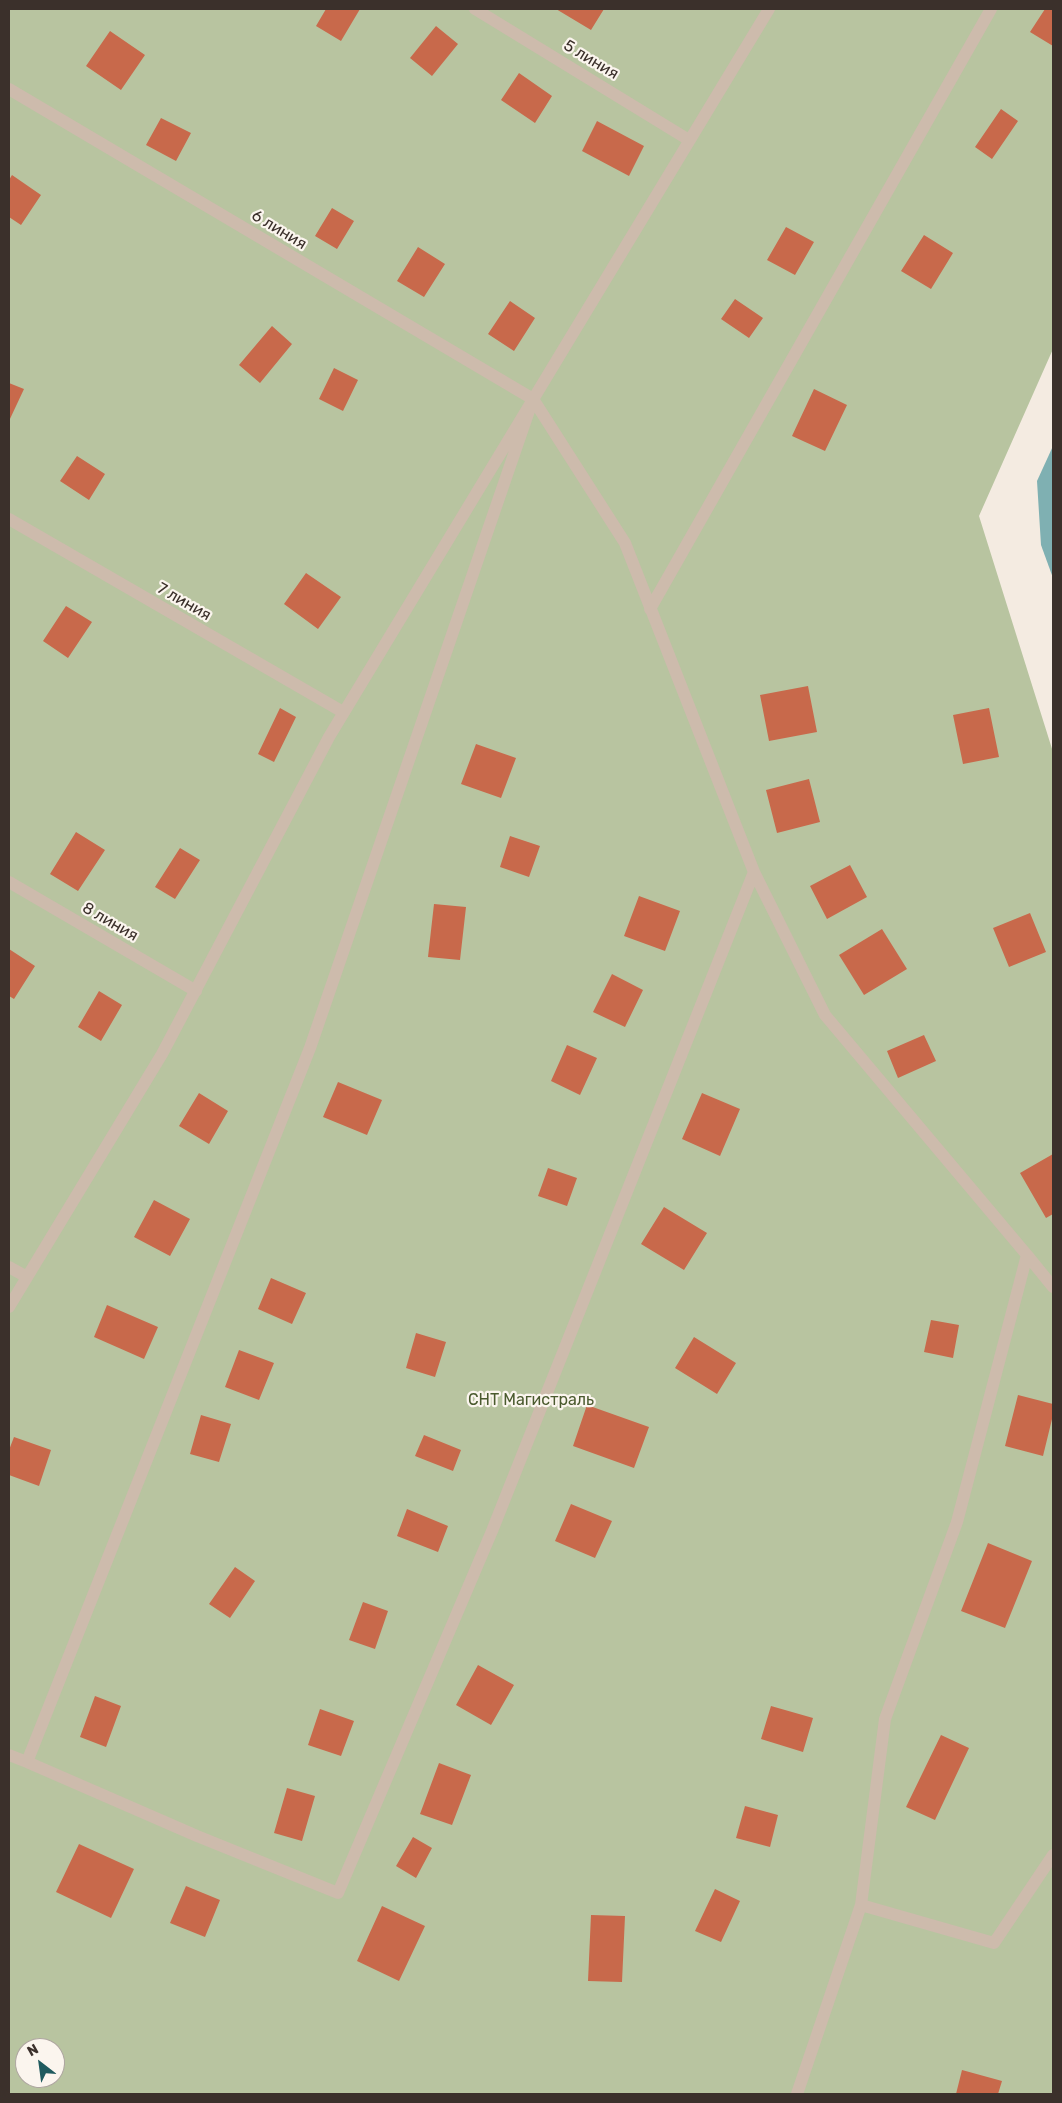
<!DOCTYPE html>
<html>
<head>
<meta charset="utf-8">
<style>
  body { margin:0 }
  #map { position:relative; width:1062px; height:2103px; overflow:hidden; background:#f4ebe1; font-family:Rubik,sans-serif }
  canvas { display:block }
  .frame { position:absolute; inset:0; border:10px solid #3b302b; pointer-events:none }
  .north { position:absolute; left:15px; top:2038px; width:50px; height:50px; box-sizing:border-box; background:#fbf5ee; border:1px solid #aea6a0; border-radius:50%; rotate:330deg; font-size:14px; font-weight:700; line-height:20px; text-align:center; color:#3b302b }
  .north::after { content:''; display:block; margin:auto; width:18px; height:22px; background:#1f5a5e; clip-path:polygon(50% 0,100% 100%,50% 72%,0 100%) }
</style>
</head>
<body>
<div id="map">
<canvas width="1062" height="2103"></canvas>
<div class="frame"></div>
<div class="north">N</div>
</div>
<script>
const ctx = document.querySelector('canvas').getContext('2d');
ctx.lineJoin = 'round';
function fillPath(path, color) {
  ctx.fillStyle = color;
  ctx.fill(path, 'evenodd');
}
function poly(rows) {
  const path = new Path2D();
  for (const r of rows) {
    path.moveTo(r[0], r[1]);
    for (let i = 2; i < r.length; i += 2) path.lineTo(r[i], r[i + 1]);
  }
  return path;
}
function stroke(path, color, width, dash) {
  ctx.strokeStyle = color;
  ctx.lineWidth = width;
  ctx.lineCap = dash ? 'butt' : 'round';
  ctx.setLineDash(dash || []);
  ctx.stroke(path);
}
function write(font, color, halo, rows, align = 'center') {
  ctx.font = font + ' Rubik,sans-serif';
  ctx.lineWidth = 4.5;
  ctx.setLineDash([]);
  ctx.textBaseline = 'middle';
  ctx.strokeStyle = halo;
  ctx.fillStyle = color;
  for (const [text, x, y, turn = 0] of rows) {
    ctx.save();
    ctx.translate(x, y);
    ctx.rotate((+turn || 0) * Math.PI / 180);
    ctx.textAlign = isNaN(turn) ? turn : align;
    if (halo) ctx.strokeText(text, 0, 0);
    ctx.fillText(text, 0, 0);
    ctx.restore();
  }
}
fillPath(poly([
  [9,9,1053,9,1053,349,979,516,1053,752,1053,2094,9,2094],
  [25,2048,55,2048,55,2078,25,2078]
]), '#b8c4a0');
fillPath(poly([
  [1053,446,1053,578,1041,545,1037,481]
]), '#7fb0b2');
fillPath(poly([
  [326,9,360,9,341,41,316,26],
  [556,9,604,9,591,30],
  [1045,9,1053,9,1053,46,1030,32],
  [436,26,458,44,432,76,410,58],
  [110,31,145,55,121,90,86,66],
  [519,73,552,96,535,123,501,100],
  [1001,109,1018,121,992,159,975,147],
  [161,118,191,133,176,161,146,145],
  [597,121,644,146,629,176,582,151],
  [12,175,41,195,21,225,9,217,9,180],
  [332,208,354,221,337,249,315,236],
  [786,227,814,242,795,275,767,260],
  [924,235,953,253,931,289,901,271],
  [418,247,445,264,424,297,397,281],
  [735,299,763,318,749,338,721,319],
  [510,301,535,318,514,351,488,334],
  [272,326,292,344,260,383,239,365],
  [334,368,358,380,343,411,319,399],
  [9,383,24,389,9,421],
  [814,389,847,405,825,451,792,436],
  [77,456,105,474,89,500,60,481],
  [306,573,341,597,318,629,284,604],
  [66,606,92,622,68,658,43,641],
  [808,686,817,732,769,741,760,695],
  [280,708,296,717,274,762,258,754],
  [989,708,999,757,963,764,953,715],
  [476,744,516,758,501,798,461,784],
  [809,779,820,822,777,833,766,790],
  [76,832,105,850,78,891,50,874],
  [510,836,540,846,529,877,500,867],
  [180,848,200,860,175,899,155,887],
  [850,865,867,897,827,919,810,886],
  [639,896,680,911,665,951,624,936],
  [434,904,466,907,460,960,428,957],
  [1030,913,1046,952,1009,967,993,928],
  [882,929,907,969,864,995,839,955],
  [9,949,35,966,14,999,9,996],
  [612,974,643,990,625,1027,593,1012],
  [99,991,122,1005,101,1041,78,1027],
  [924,1035,936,1061,898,1078,887,1051],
  [567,1045,597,1058,580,1095,551,1081],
  [338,1082,382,1100,367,1135,323,1117],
  [199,1093,228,1111,209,1144,179,1126],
  [702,1093,740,1109,720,1156,682,1139],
  [1053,1154,1053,1214,1046,1218,1020,1173],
  [548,1168,577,1178,567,1206,538,1196],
  [154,1200,190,1219,170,1256,134,1237],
  [664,1207,707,1233,684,1270,641,1244],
  [271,1278,306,1293,292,1324,258,1309],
  [107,1305,158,1327,144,1359,94,1337],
  [931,1320,959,1325,953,1358,924,1352],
  [416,1333,446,1342,435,1377,406,1368],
  [694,1337,736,1363,717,1394,675,1368],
  [239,1350,274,1363,259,1400,225,1387],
  [1018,1395,1053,1404,1053,1415,1043,1456,1005,1446],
  [587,1405,649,1427,634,1468,573,1446],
  [201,1415,231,1424,219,1462,190,1454],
  [424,1435,461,1450,453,1471,415,1456],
  [14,1437,51,1450,39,1486,9,1475,9,1450],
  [571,1504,612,1521,595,1558,555,1541],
  [407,1509,448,1526,438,1552,397,1536],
  [988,1543,1032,1561,1005,1628,961,1611],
  [235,1567,255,1581,230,1618,209,1604],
  [363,1602,388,1611,375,1649,349,1640],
  [478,1665,514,1685,491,1725,456,1705],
  [95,1696,121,1706,106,1747,80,1737],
  [771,1706,813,1718,803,1752,761,1739],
  [320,1709,354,1721,341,1756,308,1745],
  [941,1735,969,1748,935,1820,906,1807],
  [439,1763,471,1775,452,1825,420,1814],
  [287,1788,315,1796,302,1841,274,1833],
  [745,1806,778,1815,770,1847,736,1838],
  [413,1837,432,1848,416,1878,396,1866],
  [79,1844,134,1869,111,1918,56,1892],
  [186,1886,220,1900,205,1937,170,1923],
  [715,1889,740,1901,721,1942,695,1931],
  [382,1906,425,1926,399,1981,357,1961],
  [591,1915,625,1916,622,1982,588,1981],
  [962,2070,1002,2081,998,2094,956,2094]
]), '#c8694b');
stroke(poly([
  [475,9,689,140],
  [9,89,533,399,625,543,754,872,492,1531,338,1893,197,1836,27,1762,310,1048,533,399],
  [9,519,343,712],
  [650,609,991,9],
  [754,872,825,1015,1027,1255,957,1522,885,1719,861,1905,797,2094],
  [9,882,196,991],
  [1027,1255,1053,1287],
  [9,1267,27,1277],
  [9,1307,162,1054,329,737,769,9],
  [9,1755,27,1762],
  [861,1905,994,1943,1053,1855]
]), '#cdbbac', 12);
write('16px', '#3b302b', '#fbf5ee', [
  ["5 линия",591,60,31],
  ["6 линия",279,230,31],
  ["7 линия",184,602,30],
  ["8 линия",110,922,30]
]);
write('16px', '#4a5a2e', '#fbf5ee', [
  ["СНТ Магистраль",531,1400]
]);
</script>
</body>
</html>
